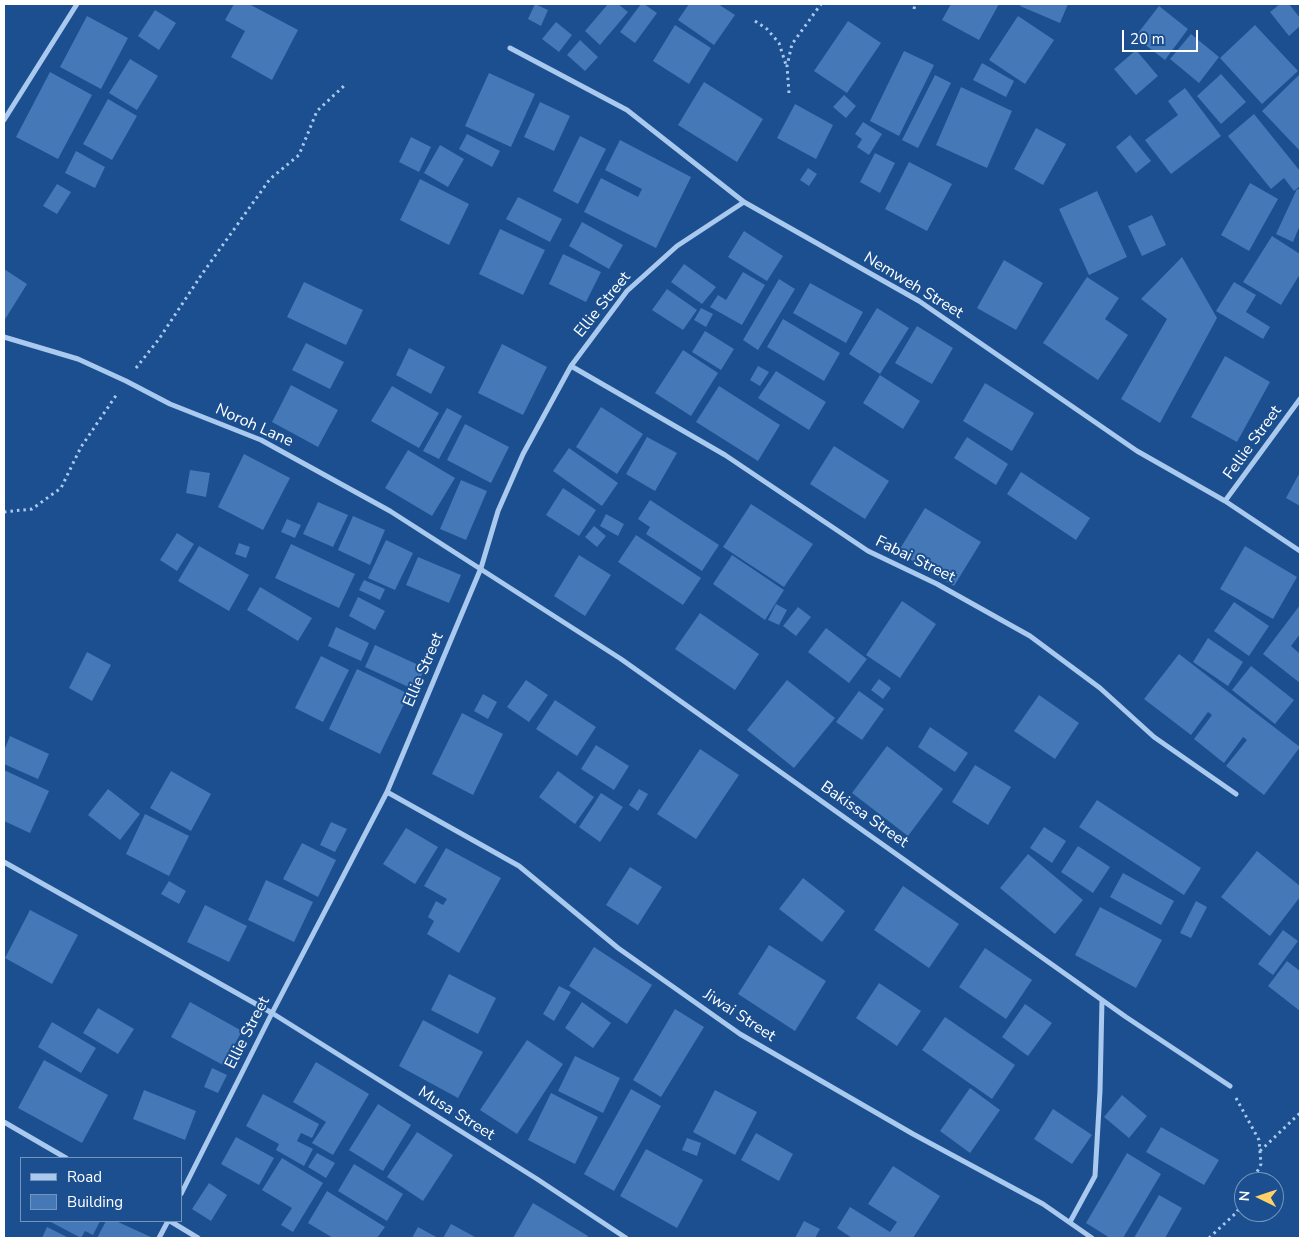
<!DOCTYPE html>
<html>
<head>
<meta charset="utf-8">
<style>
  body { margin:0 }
  #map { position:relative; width:1304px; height:1242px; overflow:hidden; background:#1b4f8f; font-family:"Nunito Sans",sans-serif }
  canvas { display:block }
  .frame { position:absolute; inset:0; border:5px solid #fff; pointer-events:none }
  .legend { position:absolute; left:20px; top:1157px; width:162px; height:65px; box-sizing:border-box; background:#1b4f8f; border:1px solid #7695bc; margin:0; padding:6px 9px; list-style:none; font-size:15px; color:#fff }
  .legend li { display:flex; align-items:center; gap:10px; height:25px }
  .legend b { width:25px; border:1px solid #7695bc }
  .north { position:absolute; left:1234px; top:1172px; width:50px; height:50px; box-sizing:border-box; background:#1b4f8f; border:1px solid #7695bc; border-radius:50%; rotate:274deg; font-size:14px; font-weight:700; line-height:20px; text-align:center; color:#fff }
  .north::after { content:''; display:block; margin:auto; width:18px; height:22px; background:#ffd166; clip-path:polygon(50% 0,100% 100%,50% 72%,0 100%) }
  .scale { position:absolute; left:1122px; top:30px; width:76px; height:22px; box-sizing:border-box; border:2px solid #fff; border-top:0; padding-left:6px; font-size:15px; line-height:18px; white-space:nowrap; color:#fff; -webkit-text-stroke:4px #1b4f8f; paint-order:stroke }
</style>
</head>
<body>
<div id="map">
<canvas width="1304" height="1242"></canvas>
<div class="frame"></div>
<ul class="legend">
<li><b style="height:6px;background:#a9c9ee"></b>Road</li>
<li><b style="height:14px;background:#4478b7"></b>Building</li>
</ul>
<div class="north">N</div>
<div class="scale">20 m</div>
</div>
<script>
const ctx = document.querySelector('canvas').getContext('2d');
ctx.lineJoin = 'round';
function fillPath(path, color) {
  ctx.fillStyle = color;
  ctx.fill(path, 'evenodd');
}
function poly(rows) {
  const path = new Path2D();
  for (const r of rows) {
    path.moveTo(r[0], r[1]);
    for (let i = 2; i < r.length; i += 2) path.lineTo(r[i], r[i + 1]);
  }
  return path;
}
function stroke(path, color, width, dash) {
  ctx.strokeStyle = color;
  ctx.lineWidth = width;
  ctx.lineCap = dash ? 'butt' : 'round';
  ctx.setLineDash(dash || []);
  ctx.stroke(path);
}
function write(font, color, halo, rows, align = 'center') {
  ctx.font = font + ' "Nunito Sans",sans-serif';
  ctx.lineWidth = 4;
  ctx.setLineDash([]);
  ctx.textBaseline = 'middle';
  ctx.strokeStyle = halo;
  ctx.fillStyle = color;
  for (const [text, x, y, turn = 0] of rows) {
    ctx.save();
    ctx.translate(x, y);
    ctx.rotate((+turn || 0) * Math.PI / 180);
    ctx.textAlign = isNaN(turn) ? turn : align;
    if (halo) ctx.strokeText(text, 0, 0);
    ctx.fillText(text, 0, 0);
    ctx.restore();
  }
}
fillPath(poly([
  [234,4,249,4,298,30,272,80,231,57,245,31,225,20],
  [535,4,548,10,541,26,528,19],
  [608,4,618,4,628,12,600,45,585,31],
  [641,4,644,4,657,13,635,43,620,32],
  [689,4,718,4,735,15,714,45,678,20],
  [951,4,999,4,979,40,942,20],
  [1021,4,1068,4,1060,23,1020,6],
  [1280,4,1289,4,1300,18,1300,26,1289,36,1270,12],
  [1159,6,1188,29,1165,60,1135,37],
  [155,10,176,23,159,50,138,36],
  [87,16,128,38,101,89,60,67],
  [1018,16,1054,40,1025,84,989,60],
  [848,21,881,43,847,93,814,71],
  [556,22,572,35,559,52,542,39],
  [675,25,711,48,689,84,653,61],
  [1255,25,1298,71,1262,104,1220,58],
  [1191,34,1219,57,1199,83,1170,59],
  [580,40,598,57,585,71,567,55],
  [1136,50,1158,76,1136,95,1114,69],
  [904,51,934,65,899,136,870,121],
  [130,59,158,76,137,110,109,93],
  [982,63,1014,81,1006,97,973,80],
  [50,72,92,95,58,159,16,137],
  [489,73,535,94,511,147,465,126],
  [1221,74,1246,102,1221,124,1197,96],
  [1300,74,1300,151,1262,111],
  [935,75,951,83,918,148,902,140],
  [704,82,763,119,737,162,678,125],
  [961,87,1012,111,987,168,936,145],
  [1185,88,1221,136,1171,174,1145,140,1178,115,1168,101],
  [844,95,856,106,846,118,833,107],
  [108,99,137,116,112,160,83,144],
  [540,102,570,116,554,151,524,137],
  [795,104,833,125,816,159,777,138],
  [1254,114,1300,171,1300,186,1294,191,1284,178,1271,189,1228,136],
  [863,122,882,134,869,155,857,147,862,139,855,134],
  [1036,128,1066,144,1043,185,1014,169],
  [467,134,500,151,492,167,459,149],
  [1130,135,1151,161,1136,173,1116,147],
  [580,136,606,149,578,204,553,191],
  [411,137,431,147,419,172,399,162],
  [620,140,691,177,656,248,584,212,601,178,638,197,642,189,605,170],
  [440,145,464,159,448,187,424,173],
  [76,151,105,167,95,188,65,173],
  [875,153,895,163,880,193,860,182],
  [909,162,952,184,927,231,885,209],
  [808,168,817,174,809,186,800,180],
  [420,179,469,204,449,245,400,220],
  [1250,183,1278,199,1249,251,1221,235],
  [57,184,71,192,57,214,43,206],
  [1297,189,1300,190,1300,225,1293,242,1276,234],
  [1097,191,1127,257,1089,275,1059,209],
  [518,197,562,219,550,242,506,219],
  [1152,215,1166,245,1142,256,1128,226],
  [582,222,623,245,609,269,569,246],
  [500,229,545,250,523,295,479,274],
  [744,231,783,256,767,281,728,257],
  [1272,236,1300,254,1300,274,1281,305,1243,282],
  [563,254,601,272,586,302,549,284],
  [1182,257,1217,318,1160,423,1121,399,1167,319,1141,299],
  [1004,260,1043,283,1016,330,977,308],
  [684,264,716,287,702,304,671,282],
  [4,269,27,284,4,321],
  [743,272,765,285,742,325,710,307,718,295,726,300],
  [1087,277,1119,298,1105,319,1128,335,1098,380,1043,343],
  [779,279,795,289,758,350,743,340],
  [304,282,363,310,346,345,287,317],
  [1234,282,1256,295,1246,312,1270,327,1263,339,1216,311],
  [810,283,863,312,846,343,793,313],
  [667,289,697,310,683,330,652,310],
  [701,308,713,314,706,327,694,320],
  [877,308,909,328,880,374,849,354],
  [783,319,840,353,824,381,767,347],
  [917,326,953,348,932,384,895,363],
  [705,331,734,349,721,370,692,352],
  [306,343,344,362,330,389,292,370],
  [502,344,547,367,523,415,478,393],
  [409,348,445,367,431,394,396,375],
  [683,350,718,373,691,416,655,393],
  [1225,356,1270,382,1237,442,1191,417],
  [758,366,769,372,760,386,750,380],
  [776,371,826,402,809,430,758,398],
  [880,375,920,401,903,429,863,403],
  [985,383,1034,413,1012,451,963,421],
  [291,385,338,410,318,447,272,422],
  [392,386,439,413,419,448,371,421],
  [719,386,780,425,758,461,696,422],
  [601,407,643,434,617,474,576,447],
  [447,408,462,416,439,459,423,451],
  [465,424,509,447,491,483,447,460],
  [647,437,677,453,655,491,626,474],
  [967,437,1008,464,996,485,954,458],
  [834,446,889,481,865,519,810,484],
  [569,448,618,483,602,506,553,471],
  [408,450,455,478,432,516,385,488],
  [244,454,290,478,263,530,218,507],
  [190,470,210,473,206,497,186,493],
  [1021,472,1090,518,1076,540,1007,494],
  [1300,472,1300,506,1286,498],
  [461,480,487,491,466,540,440,529],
  [563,488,596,510,579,536,546,515],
  [650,500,719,545,702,571,646,534,650,527,638,519],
  [318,502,348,515,333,547,303,534],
  [751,504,813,544,784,587,723,547],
  [925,508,981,542,954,586,898,552],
  [606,514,624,524,618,536,600,526],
  [353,516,385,530,370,565,338,550],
  [287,519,301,525,295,538,281,532],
  [594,526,606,536,597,547,585,537],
  [177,533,194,544,177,571,160,560],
  [636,535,701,578,683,605,618,562],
  [386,540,413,553,395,590,368,578],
  [239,543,250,547,246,558,235,554],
  [291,544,355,574,339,608,275,578],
  [199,546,249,575,229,611,178,581],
  [1245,546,1297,577,1273,619,1220,589],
  [579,555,611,575,585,616,554,596],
  [732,555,784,590,765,620,713,584],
  [418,557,461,575,449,603,406,585],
  [364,580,385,589,380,600,359,590],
  [260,587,312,618,298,641,247,610],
  [358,597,385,611,375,630,349,616],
  [902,601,936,624,900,678,866,655],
  [1234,602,1269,626,1249,656,1214,631],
  [776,604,787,610,779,625,768,620],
  [1300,605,1300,634,1291,646,1300,654,1300,683,1263,654],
  [798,607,811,617,796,636,783,626],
  [700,613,759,654,735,690,675,649],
  [336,627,369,643,361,661,328,646],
  [826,628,867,659,849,683,808,652],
  [1208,638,1243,662,1228,686,1193,662],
  [375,645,425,668,415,690,365,667],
  [87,652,111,665,92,701,69,688],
  [1179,654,1300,747,1264,795,1226,766,1247,740,1243,737,1224,763,1194,739,1212,715,1208,712,1191,735,1144,699],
  [321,656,349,670,323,722,295,708],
  [1251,666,1294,700,1275,724,1232,690],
  [357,669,409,694,380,754,329,729],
  [879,679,891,688,883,699,871,690],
  [526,680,548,695,529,722,507,707],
  [787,680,835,718,794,768,747,730],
  [859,691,884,709,862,740,836,722],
  [483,694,497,702,488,719,474,711],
  [1039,695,1079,723,1055,759,1014,731],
  [555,700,596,727,577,756,536,729],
  [462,713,503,734,473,795,432,774],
  [930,727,968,753,955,772,918,747],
  [10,736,49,754,38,779,4,764,4,751],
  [596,745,629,766,614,790,581,769],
  [887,746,943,789,908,836,852,793],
  [700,749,739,775,696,839,657,814],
  [975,765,1011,787,988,825,952,802],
  [4,770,49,791,30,833,4,821],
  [171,771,211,794,191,831,150,808],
  [558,771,594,797,575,824,539,797],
  [108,789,140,814,120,840,88,815],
  [639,789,648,794,638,811,629,805],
  [601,793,623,807,600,842,579,827],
  [1097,800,1201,868,1184,895,1079,827],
  [145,814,189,836,169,876,126,854],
  [331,822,347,829,335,852,320,845],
  [1044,827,1066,841,1052,863,1030,848],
  [406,828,438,847,415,884,383,864],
  [302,843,336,860,318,897,283,879],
  [1078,846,1110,867,1093,893,1061,872],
  [446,848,501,878,459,953,427,934,434,921,428,917,436,901,443,905,447,899,424,886],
  [1257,851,1300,886,1300,897,1270,936,1221,897],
  [1028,854,1083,900,1055,934,1000,888],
  [630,867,662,887,638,925,606,905],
  [1123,873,1174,901,1161,925,1110,897],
  [803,878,845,911,822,942,779,909],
  [266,880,313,902,294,942,248,920],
  [169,881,186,891,179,904,161,894],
  [903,886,959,924,929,968,874,930],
  [1196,901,1207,907,1191,938,1180,933],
  [205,905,247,926,229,962,187,942],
  [1100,907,1162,940,1136,988,1075,955],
  [30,910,78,935,52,984,5,958],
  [1283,930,1298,941,1273,975,1258,964],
  [769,945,826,981,795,1031,738,994],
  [594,947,652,985,627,1024,569,986],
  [985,948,1032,980,1006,1019,959,987],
  [1287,961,1300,971,1300,1011,1268,986],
  [449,974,496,998,478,1034,431,1010],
  [879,983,921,1011,897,1046,856,1018],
  [559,986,571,992,554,1021,543,1014],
  [190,1002,242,1031,223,1065,171,1037],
  [582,1002,611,1023,593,1048,565,1028],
  [1025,1004,1052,1023,1028,1056,1002,1037],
  [98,1008,134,1029,118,1054,83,1033],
  [675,1009,704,1027,661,1097,633,1080],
  [945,1017,1015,1065,992,1099,922,1050],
  [423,1020,483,1052,458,1098,399,1066],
  [52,1022,96,1048,81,1073,38,1047],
  [527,1040,563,1064,517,1134,480,1110],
  [575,1056,620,1078,603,1113,558,1091],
  [44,1060,108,1095,82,1143,18,1108],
  [316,1062,369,1094,333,1155,312,1143,326,1122,293,1102],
  [212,1068,227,1075,218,1093,204,1087],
  [970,1088,1000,1110,970,1153,940,1131],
  [631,1089,661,1106,614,1191,584,1174],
  [144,1090,196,1111,185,1140,133,1119],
  [715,1090,757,1112,735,1155,693,1132],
  [551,1093,598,1117,575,1164,528,1140],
  [263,1094,319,1124,312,1138,301,1133,297,1141,313,1149,304,1166,276,1150,279,1144,246,1126],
  [1122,1095,1147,1116,1129,1138,1104,1117],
  [378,1104,411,1125,383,1171,349,1150],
  [1053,1109,1092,1135,1072,1164,1034,1139],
  [1161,1127,1219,1160,1204,1185,1146,1152],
  [417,1132,453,1155,423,1201,387,1177],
  [756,1133,793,1154,779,1181,741,1160],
  [236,1137,274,1158,259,1185,221,1164],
  [687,1138,701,1143,697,1156,682,1150],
  [646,1149,703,1180,677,1228,620,1196],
  [317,1153,335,1163,326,1178,308,1167],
  [1127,1153,1161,1174,1123,1238,1110,1238,1086,1223],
  [282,1158,323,1183,293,1232,281,1225,292,1208,262,1190],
  [354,1164,403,1194,387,1221,338,1191],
  [893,1166,940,1196,913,1238,852,1238,837,1228,850,1207,890,1232,897,1222,868,1204],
  [209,1183,227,1195,211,1221,192,1209],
  [327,1191,385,1227,377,1238,333,1238,308,1223],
  [1159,1195,1182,1208,1165,1238,1134,1238],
  [533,1203,588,1236,587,1238,513,1238],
  [49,1221,100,1221,93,1235,85,1231,81,1238],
  [106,1221,116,1221,153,1238,97,1238],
  [804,1221,820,1229,815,1238,795,1238],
  [451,1224,477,1238,443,1238],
  [47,1227,69,1238,42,1238],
  [418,1227,438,1238,412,1238]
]), '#4478b7');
stroke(poly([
  [914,9,915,4],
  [755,21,767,29,779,43,786,65],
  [789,93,787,66,792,44,821,4],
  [136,368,159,339,202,274,270,179,299,155,317,111,346,84],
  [4,512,32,509,61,488,81,447,117,394],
  [1236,1098,1259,1140,1261,1164,1252,1182],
  [1260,1151,1300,1113],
  [1209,1238,1237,1212,1244,1197]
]), '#a9c9ee', 3, [2.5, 4]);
stroke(poly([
  [510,48,627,110,744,202,919,301,1137,451,1225,501,1300,551],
  [4,120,77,4],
  [4,337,78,359,126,381,170,404,261,440,390,511,621,659,1126,1017,1230,1086],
  [571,366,725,455,868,551,937,584,1030,636,1100,688,1154,737,1236,794],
  [1225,501,1300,399],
  [387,792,519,866,618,948,740,1034,913,1134,1043,1204,1092,1238],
  [4,862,272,1013,537,1179,626,1238],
  [4,1122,66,1158],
  [181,1194,272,1013,387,792,481,568,498,511,523,454,571,366,627,291,677,246,744,202],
  [170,1221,198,1238],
  [1070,1222,1095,1176,1100,1091,1102,1000],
  [159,1238,168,1221]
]), '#a9c9ee', 5);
write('16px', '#fff', '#1b4f8f', [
  ["Nemweh Street",913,286,31],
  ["Ellie Street",603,305,-51],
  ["Noroh Lane",254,426,24],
  ["Fellie Street",1253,443,-54],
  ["Fabai Street",915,560,26],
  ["Ellie Street",424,670,-67],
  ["Bakissa Street",864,815,35],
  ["Jiwai Street",739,1016,33],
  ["Ellie Street",248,1033,-63],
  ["Musa Street",456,1114,32]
]);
</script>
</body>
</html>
